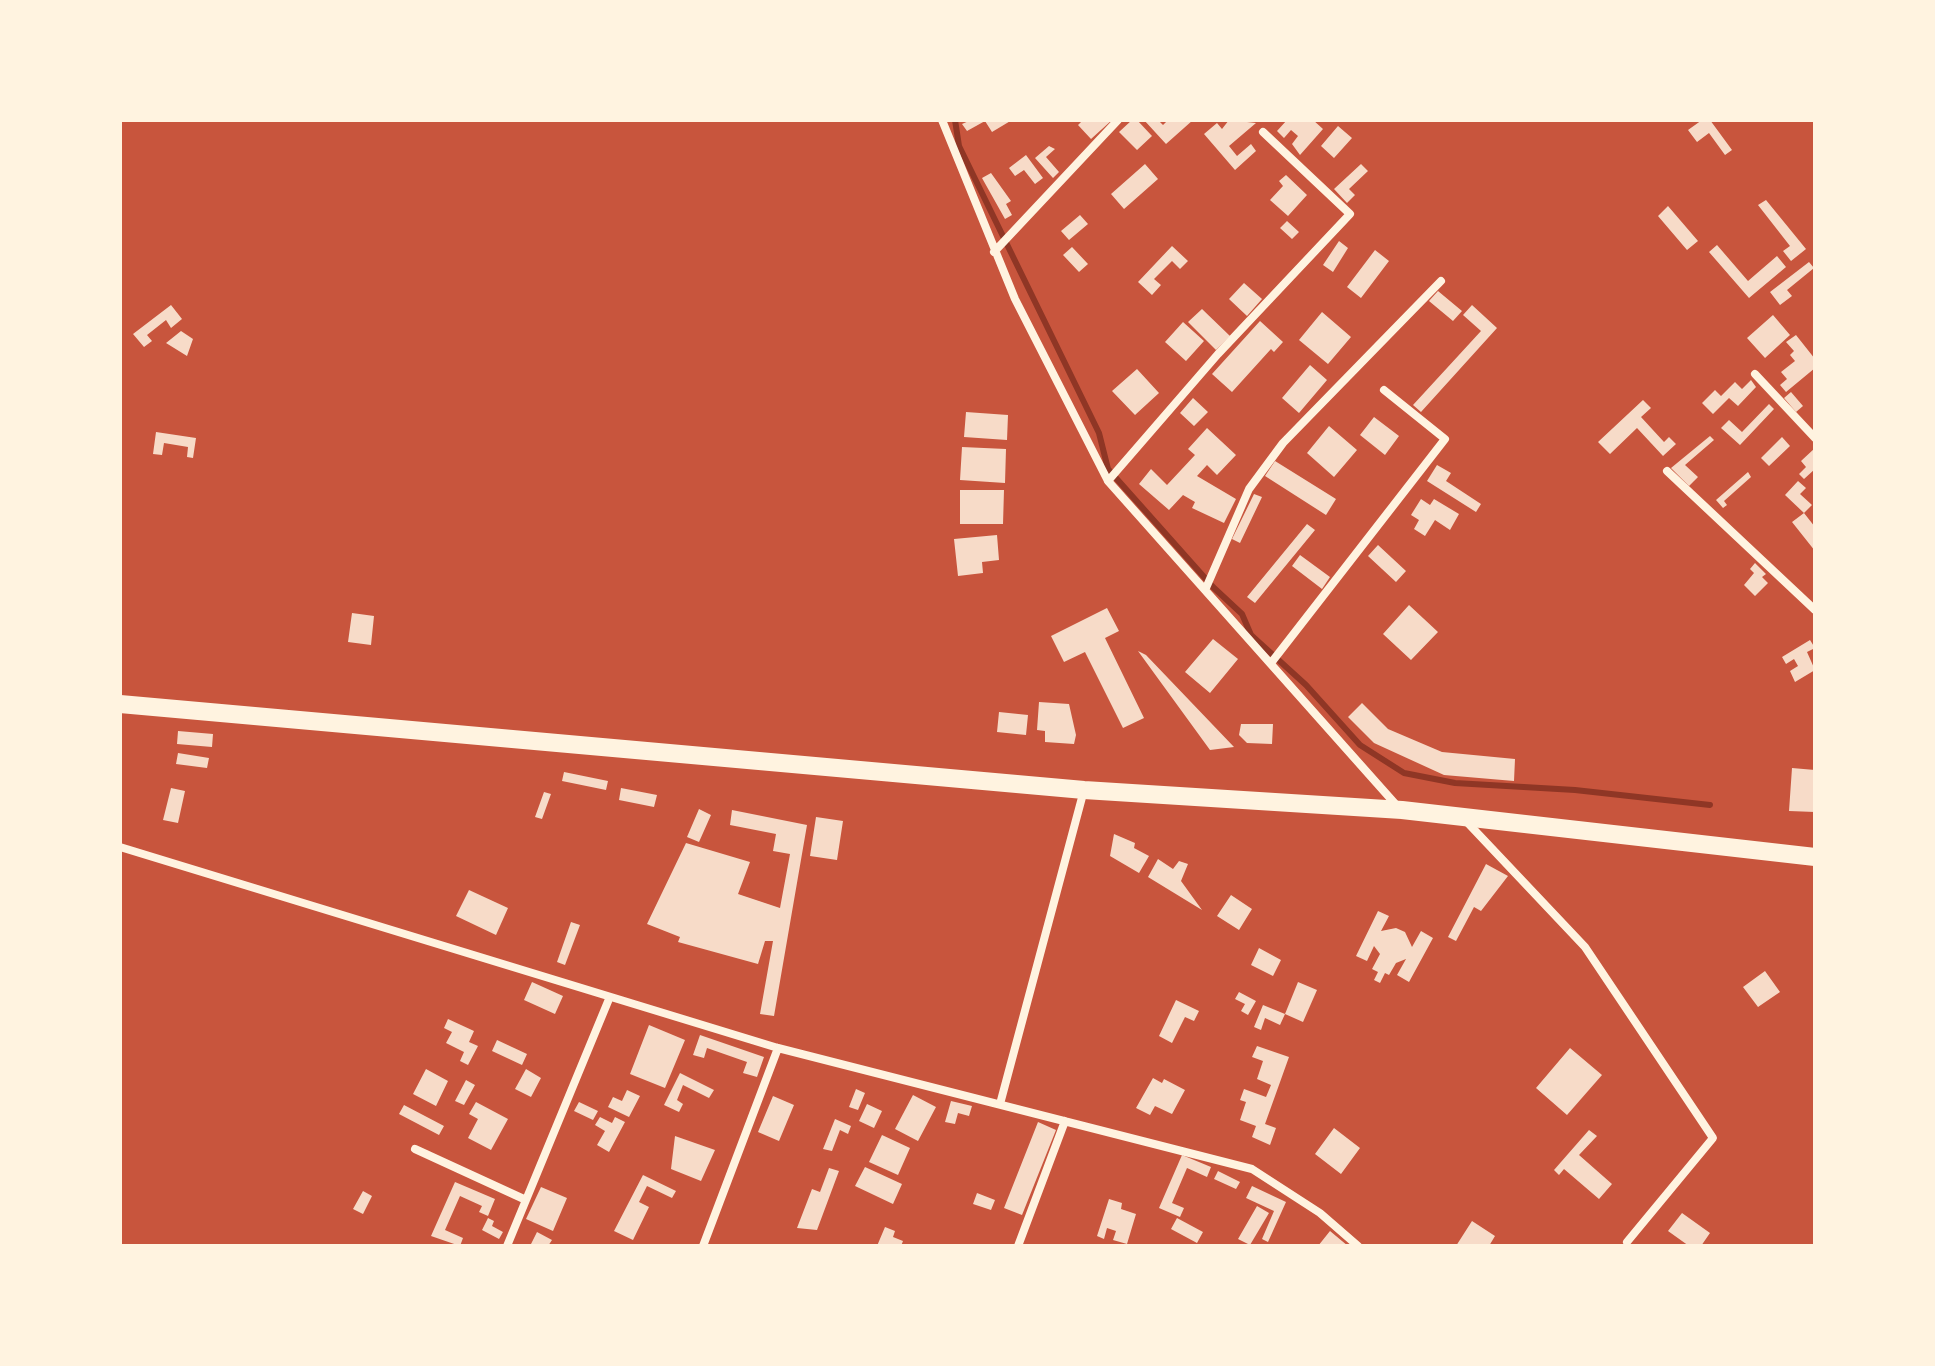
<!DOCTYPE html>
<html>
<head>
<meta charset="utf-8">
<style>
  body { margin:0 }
  #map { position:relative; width:1935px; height:1366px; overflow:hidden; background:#c8553d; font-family:Lato,sans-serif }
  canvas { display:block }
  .frame { position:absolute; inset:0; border:122px solid #fff3e0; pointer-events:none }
</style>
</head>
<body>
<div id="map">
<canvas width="1935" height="1366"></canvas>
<div class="frame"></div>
</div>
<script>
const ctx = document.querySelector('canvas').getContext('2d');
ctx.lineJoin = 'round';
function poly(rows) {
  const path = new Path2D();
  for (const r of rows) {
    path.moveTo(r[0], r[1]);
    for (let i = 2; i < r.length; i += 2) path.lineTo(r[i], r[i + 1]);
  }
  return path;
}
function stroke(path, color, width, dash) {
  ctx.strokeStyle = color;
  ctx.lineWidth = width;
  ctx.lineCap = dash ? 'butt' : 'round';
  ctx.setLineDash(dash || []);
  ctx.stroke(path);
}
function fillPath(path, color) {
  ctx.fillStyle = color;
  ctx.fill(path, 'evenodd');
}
stroke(poly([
  [955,120,959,146,1099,433,1108,469,1213,587,1242,614,1251,635,1306,685,1360,745,1404,773,1455,783,1575,790,1710,805]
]), '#8f3625', 6);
fillPath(poly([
  [971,120,1012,120,992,132,985,121,967,131,962,124],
  [1083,120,1112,120,1091,139,1078,125],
  [1132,120,1137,120,1152,136,1137,150,1119,132],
  [1144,120,1158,120,1163,125,1168,120,1193,120,1166,144],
  [1229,120,1256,123,1229,146,1237,156,1251,144,1256,151,1235,170,1204,134,1217,123,1222,129],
  [1287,120,1313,120,1323,129,1300,155,1292,144,1298,136,1291,130,1284,138,1277,131],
  [1702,120,1710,120,1732,150,1725,155,1709,133,1697,142,1688,130],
  [1338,126,1352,138,1334,158,1321,146],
  [1049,146,1055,149,1046,157,1059,172,1053,178,1035,158],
  [1026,155,1043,178,1035,184,1024,170,1015,176,1009,168],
  [1145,164,1158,179,1124,209,1111,194],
  [1361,164,1368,171,1349,189,1355,195,1347,203,1334,189],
  [991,173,1011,201,1006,204,1012,215,1005,219,982,178],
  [1286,175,1307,195,1288,216,1270,200,1283,186,1279,181],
  [1766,200,1806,249,1791,261,1783,251,1790,246,1758,205],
  [1668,206,1698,241,1687,250,1658,216],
  [1080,215,1088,224,1069,240,1061,231],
  [1287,221,1299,232,1292,239,1280,228],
  [1339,241,1348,248,1333,272,1323,265],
  [1717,245,1748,281,1777,256,1786,267,1749,298,1709,252],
  [1172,246,1188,261,1180,269,1172,261,1154,279,1161,285,1152,295,1138,282],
  [1072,247,1088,264,1079,272,1063,255],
  [1375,250,1389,261,1361,298,1347,287],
  [1809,262,1814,268,1787,290,1792,296,1780,305,1770,292],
  [1244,283,1262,299,1247,316,1229,299],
  [1438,291,1462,311,1453,321,1429,301],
  [171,305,182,319,171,328,166,320,147,335,152,341,144,347,133,334],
  [1472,305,1497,328,1421,412,1413,405,1481,331,1463,315],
  [1202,309,1230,336,1216,350,1188,322],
  [1322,312,1351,337,1328,364,1299,340],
  [1773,315,1790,335,1765,358,1747,338],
  [1260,321,1283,342,1274,352,1271,349,1232,392,1212,374],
  [1183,322,1204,341,1186,361,1165,342],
  [181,331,193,339,187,356,166,343],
  [1796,335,1815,359,1815,368,1786,392,1780,385,1787,379,1781,372,1795,361,1790,355,1794,351,1786,342],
  [1310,365,1327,380,1299,413,1282,398],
  [1137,369,1159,393,1135,415,1112,391],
  [1751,380,1756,387,1738,406,1729,398,1713,414,1702,403,1715,390,1721,396,1735,382,1742,389],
  [1791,392,1803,406,1796,412,1784,398],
  [1193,398,1208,412,1194,426,1180,413],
  [1643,400,1651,408,1641,417,1664,442,1669,437,1676,444,1663,456,1637,428,1610,454,1598,442],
  [1769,404,1774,409,1740,445,1721,428,1729,420,1742,432],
  [966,412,1008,415,1007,440,964,437],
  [1374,417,1399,436,1385,455,1360,435],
  [1329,426,1357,450,1334,477,1307,453],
  [1207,428,1236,455,1217,475,1207,465,1197,476,1236,499,1224,523,1192,508,1195,502,1183,495,1169,510,1139,484,1151,469,1167,485,1195,455,1188,449],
  [156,432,196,438,193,458,187,457,188,447,164,443,162,455,153,454],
  [1710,436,1714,440,1685,465,1698,477,1689,486,1671,468],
  [1782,437,1790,446,1769,466,1761,458],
  [962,447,1006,449,1005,483,960,480],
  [1815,448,1815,469,1804,479,1799,474,1806,467,1801,461],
  [1275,461,1336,499,1326,515,1265,476],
  [1437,465,1451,473,1446,481,1481,504,1476,512,1427,481],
  [1748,472,1751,477,1724,501,1727,505,1723,508,1716,500],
  [1798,481,1806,488,1800,494,1812,505,1804,513,1815,527,1815,551,1792,522,1804,513,1785,495],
  [960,490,1004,490,1003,524,960,524],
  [1254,494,1262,497,1240,543,1232,539],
  [1421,499,1430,505,1434,499,1459,514,1450,530,1435,520,1425,536,1414,529,1419,520,1411,515],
  [1307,524,1315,530,1255,603,1247,597],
  [997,535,999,560,982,562,983,573,958,576,954,539],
  [1378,545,1406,571,1396,582,1368,556],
  [1300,555,1330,577,1322,589,1292,566],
  [1755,563,1766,574,1762,577,1768,583,1755,596,1744,585,1754,573,1750,569],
  [1409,605,1438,632,1411,660,1383,634],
  [1107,608,1119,631,1105,638,1144,718,1123,728,1085,652,1064,662,1051,636],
  [352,613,374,616,371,645,348,642],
  [1213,639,1238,659,1210,693,1185,672],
  [1810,640,1815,648,1807,652,1815,670,1795,682,1790,671,1798,666,1794,659,1786,664,1782,657],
  [1138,651,1146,655,1234,747,1210,750],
  [1039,702,1069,704,1076,735,1074,744,1045,742,1045,731,1037,730],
  [1362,703,1388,729,1442,752,1515,759,1514,781,1444,775,1374,743,1348,717],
  [999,712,1028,715,1026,735,997,732],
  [1241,724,1273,724,1272,744,1247,743,1239,735],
  [178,731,213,734,212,747,177,744],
  [178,753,209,758,207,768,176,764],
  [1792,768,1815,770,1815,812,1789,811],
  [564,772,608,781,606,790,562,781],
  [171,788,185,791,178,823,163,820],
  [621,788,657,795,654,807,619,800],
  [544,792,551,794,542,819,535,817],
  [699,809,711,815,699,842,687,837],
  [732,810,807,825,774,1016,760,1014,773,941,765,941,758,964,678,942,680,937,647,924,686,843,750,862,738,894,780,908,790,854,773,851,776,834,730,825],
  [816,817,843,821,837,860,810,856],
  [1114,834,1135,843,1134,848,1149,856,1139,873,1110,856],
  [1158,859,1173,869,1179,861,1188,864,1181,881,1202,910,1148,877],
  [1486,864,1508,876,1481,911,1474,907,1456,941,1448,937],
  [469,890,508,908,496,935,456,916],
  [1231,895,1252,909,1239,930,1217,916],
  [1378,911,1389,916,1381,931,1396,928,1405,932,1412,947,1421,931,1433,938,1409,982,1397,975,1406,959,1396,963,1389,975,1385,973,1380,983,1374,980,1378,972,1372,969,1380,954,1374,946,1367,961,1356,956],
  [571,922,580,925,565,965,557,962],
  [1259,948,1281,960,1273,976,1251,965],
  [1765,971,1780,992,1758,1007,1743,987],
  [532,982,563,996,555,1014,524,1000],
  [1298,982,1317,990,1303,1022,1285,1014,1280,1025,1265,1018,1261,1030,1254,1027,1263,1005,1285,1014],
  [1239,992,1256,1001,1248,1015,1241,1011,1245,1004,1235,999],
  [1176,1000,1199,1011,1194,1021,1185,1017,1172,1043,1159,1036],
  [448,1019,474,1031,469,1042,478,1046,468,1065,460,1061,464,1052,446,1043,452,1032,444,1028],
  [649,1025,685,1040,665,1088,630,1074],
  [700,1035,764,1057,757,1077,743,1073,747,1062,707,1048,704,1058,693,1055],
  [497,1040,527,1054,522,1065,492,1051],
  [1257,1046,1289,1057,1265,1124,1276,1128,1270,1145,1252,1137,1256,1126,1240,1120,1246,1102,1240,1100,1244,1089,1266,1097,1271,1085,1257,1079,1263,1061,1252,1057],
  [1570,1048,1602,1075,1567,1115,1536,1088],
  [426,1069,448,1081,436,1106,413,1094],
  [526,1069,541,1078,531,1097,515,1089],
  [680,1073,714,1090,709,1098,683,1085,677,1100,683,1104,679,1112,664,1105],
  [1153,1078,1162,1083,1164,1079,1185,1090,1172,1114,1155,1106,1150,1115,1136,1108],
  [466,1080,475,1085,464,1105,455,1101],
  [856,1089,865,1093,858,1110,849,1107],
  [627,1090,640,1096,629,1117,608,1107,613,1097,622,1101],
  [913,1095,936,1107,918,1141,895,1129],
  [773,1096,794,1105,779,1141,758,1132],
  [951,1101,972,1106,969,1116,958,1113,955,1124,945,1122],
  [476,1102,508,1119,491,1150,468,1138,478,1119,469,1114],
  [579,1102,598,1111,593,1120,574,1111],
  [867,1104,882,1111,874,1128,859,1121],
  [404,1105,444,1126,439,1135,399,1114],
  [600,1117,612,1123,615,1117,625,1122,609,1152,597,1145,605,1131,595,1125],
  [835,1119,851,1126,848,1134,840,1130,832,1151,823,1149],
  [1038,1122,1056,1130,1022,1215,1004,1208],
  [1334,1128,1360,1148,1341,1174,1315,1154],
  [1589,1130,1597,1136,1579,1155,1612,1184,1599,1199,1564,1169,1559,1175,1554,1170],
  [882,1135,910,1148,898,1175,869,1162],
  [675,1136,715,1150,701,1181,671,1169],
  [1182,1155,1211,1167,1207,1177,1187,1168,1172,1203,1184,1208,1180,1217,1159,1208],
  [865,1167,902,1184,893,1204,855,1186],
  [829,1168,839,1171,817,1230,797,1228,812,1189,820,1192],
  [1218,1171,1240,1182,1236,1189,1214,1179],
  [643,1175,676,1191,672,1198,647,1186,639,1202,649,1207,633,1240,614,1231],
  [455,1182,495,1199,488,1216,479,1212,482,1206,460,1196,445,1230,463,1238,460,1246,431,1236],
  [1252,1186,1286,1202,1268,1242,1262,1239,1274,1211,1246,1198],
  [541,1187,567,1198,553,1231,526,1219],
  [363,1191,372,1196,363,1214,353,1209],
  [977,1193,995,1200,991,1210,973,1204],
  [1109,1199,1122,1203,1121,1209,1136,1214,1127,1244,1113,1240,1116,1231,1107,1228,1104,1239,1097,1236],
  [1257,1206,1269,1213,1250,1245,1238,1239],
  [1682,1213,1710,1233,1701,1246,1689,1246,1668,1231],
  [488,1218,494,1221,492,1226,503,1232,499,1239,482,1230],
  [1177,1218,1203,1232,1197,1243,1171,1229],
  [1472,1221,1495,1236,1489,1246,1456,1246],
  [885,1227,895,1231,893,1237,903,1241,901,1246,877,1246],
  [1330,1231,1348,1246,1318,1246],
  [537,1232,552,1240,548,1246,530,1246]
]), '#f7dbc8');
stroke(poly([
  [942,120,1015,299,1108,481,1398,807],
  [994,252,1118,120],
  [1755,374,1815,438],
  [1667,471,1815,610],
  [1108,481,1218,354,1350,214,1263,132],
  [1206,588,1249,489,1283,443,1441,281],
  [1271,663,1445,439,1384,390],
  [1465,820,1585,947,1713,1138,1627,1242],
  [120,847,778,1048,1252,1169,1320,1213,1358,1246],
  [1000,1104,1084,790],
  [415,1149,526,1200],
  [507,1246,609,999],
  [703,1246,778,1048],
  [1018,1246,1065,1121]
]), '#fff3e0', 8);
stroke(poly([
  [120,704,1084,790,1402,810,1815,857]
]), '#fff3e0', 18);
</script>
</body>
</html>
